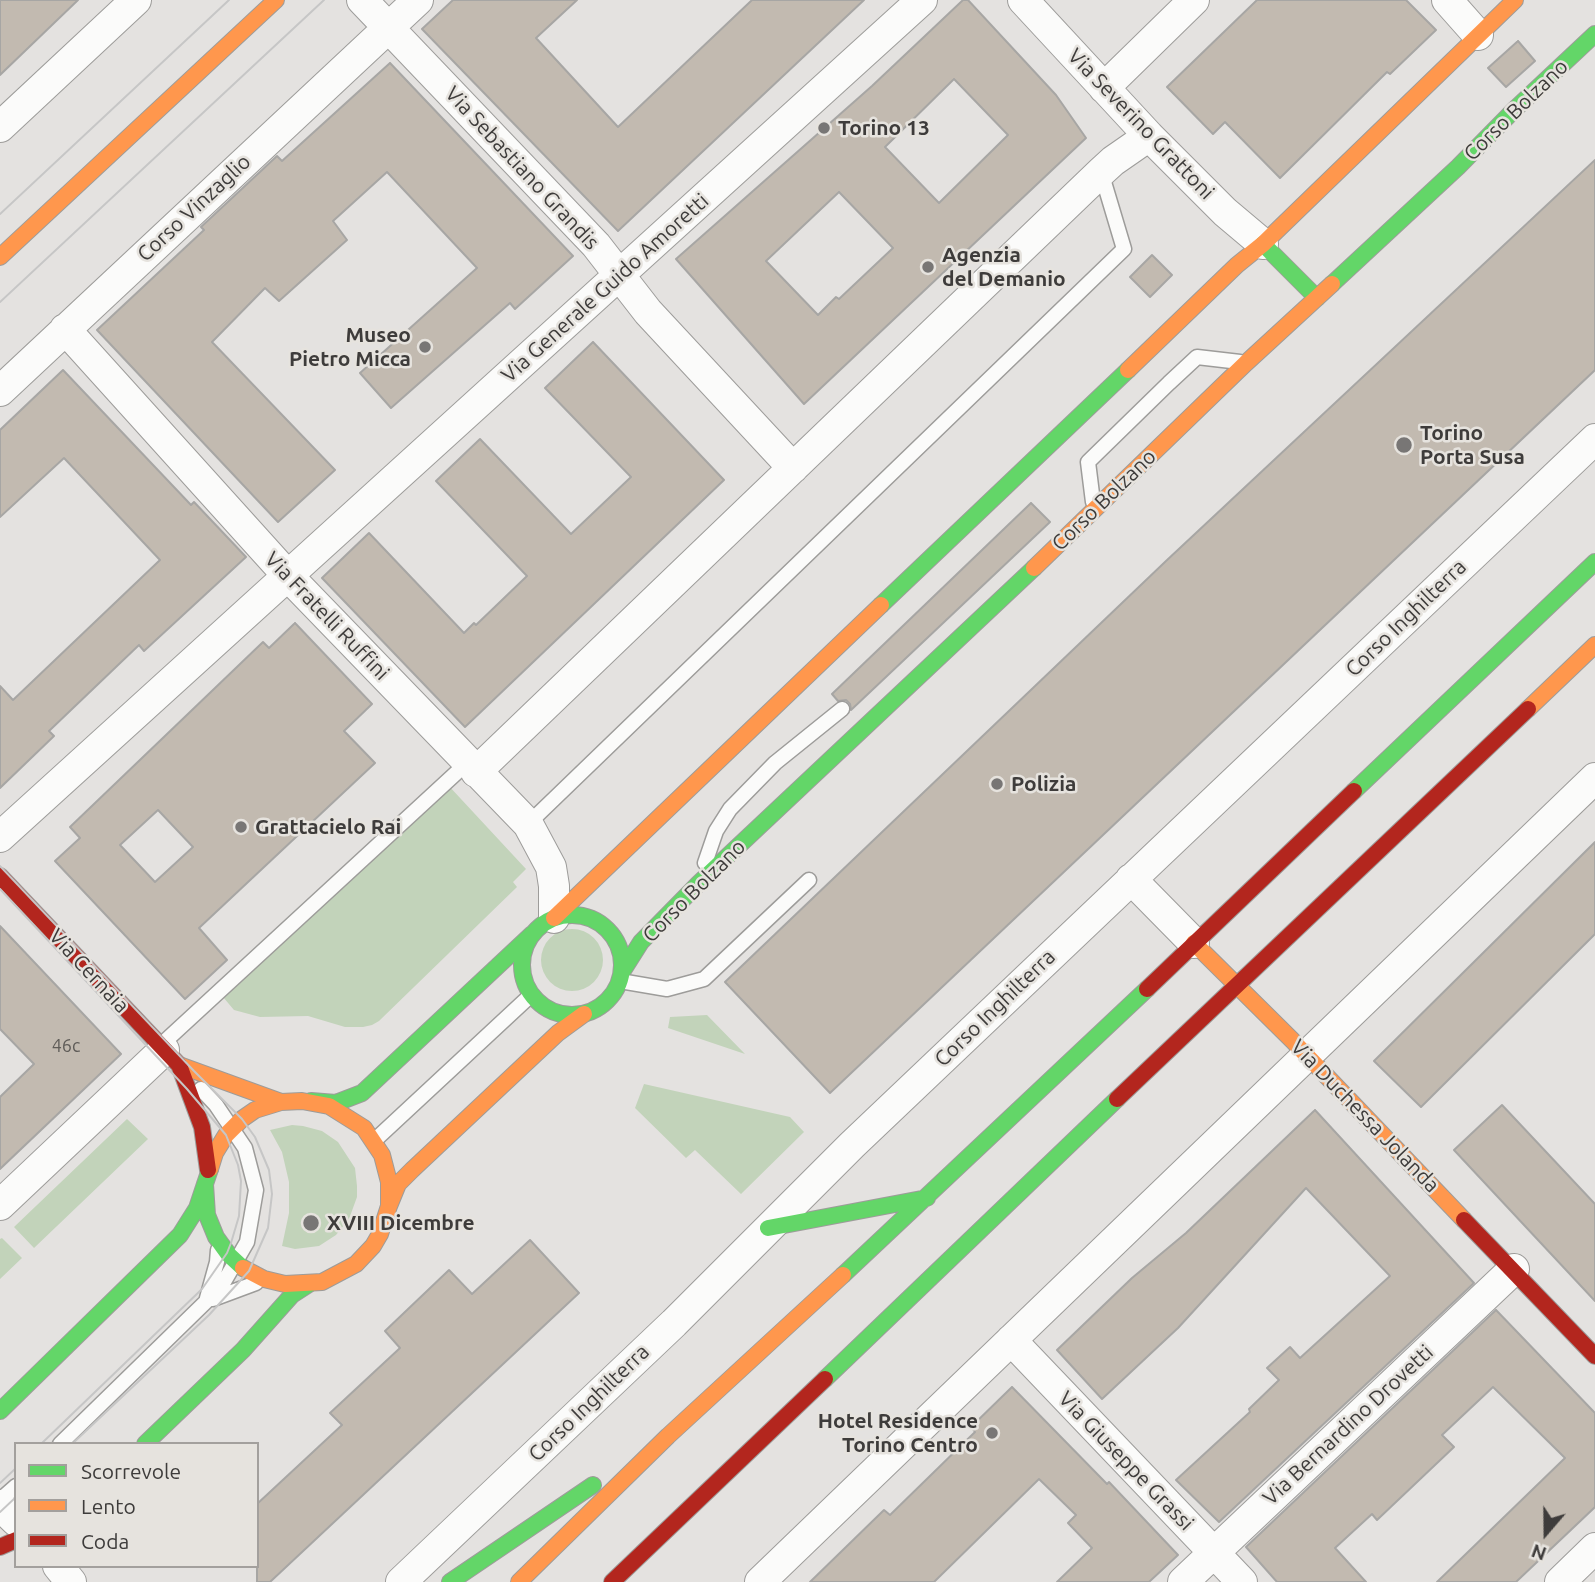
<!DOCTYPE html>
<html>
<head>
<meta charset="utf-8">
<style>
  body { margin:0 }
  #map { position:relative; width:1595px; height:1582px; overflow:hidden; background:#e4e2e0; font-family:Ubuntu,sans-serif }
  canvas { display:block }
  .legend { position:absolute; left:14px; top:1442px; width:245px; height:126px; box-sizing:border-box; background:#e6e3de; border:2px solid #a3a09d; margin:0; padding:9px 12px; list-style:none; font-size:21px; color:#3e3c3b }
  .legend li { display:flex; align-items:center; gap:14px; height:35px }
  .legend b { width:35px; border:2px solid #a3a09d }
  .north { position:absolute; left:1511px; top:1498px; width:70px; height:70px; -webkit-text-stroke:5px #e6e3de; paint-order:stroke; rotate:200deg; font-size:19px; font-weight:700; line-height:28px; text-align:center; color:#3e3c3b }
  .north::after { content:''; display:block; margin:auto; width:24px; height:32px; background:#3e3c3b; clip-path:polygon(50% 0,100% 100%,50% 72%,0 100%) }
</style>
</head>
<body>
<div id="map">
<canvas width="1595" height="1582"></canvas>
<ul class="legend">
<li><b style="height:9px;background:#63d668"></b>Scorrevole</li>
<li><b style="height:9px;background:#ff974d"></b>Lento</li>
<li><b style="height:9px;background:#b3261e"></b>Coda</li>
</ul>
<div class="north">N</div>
</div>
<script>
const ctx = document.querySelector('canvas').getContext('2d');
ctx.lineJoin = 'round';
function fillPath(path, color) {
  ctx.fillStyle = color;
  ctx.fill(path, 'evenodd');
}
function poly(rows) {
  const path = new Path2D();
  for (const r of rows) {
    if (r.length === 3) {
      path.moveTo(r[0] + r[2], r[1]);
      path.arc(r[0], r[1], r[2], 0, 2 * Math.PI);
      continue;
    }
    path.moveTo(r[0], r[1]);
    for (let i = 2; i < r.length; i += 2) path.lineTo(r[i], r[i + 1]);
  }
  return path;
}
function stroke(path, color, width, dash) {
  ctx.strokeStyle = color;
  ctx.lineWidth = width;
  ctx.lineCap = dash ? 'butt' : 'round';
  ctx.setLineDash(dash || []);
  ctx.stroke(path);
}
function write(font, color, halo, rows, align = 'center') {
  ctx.font = font + ' Ubuntu,sans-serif';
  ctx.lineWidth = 5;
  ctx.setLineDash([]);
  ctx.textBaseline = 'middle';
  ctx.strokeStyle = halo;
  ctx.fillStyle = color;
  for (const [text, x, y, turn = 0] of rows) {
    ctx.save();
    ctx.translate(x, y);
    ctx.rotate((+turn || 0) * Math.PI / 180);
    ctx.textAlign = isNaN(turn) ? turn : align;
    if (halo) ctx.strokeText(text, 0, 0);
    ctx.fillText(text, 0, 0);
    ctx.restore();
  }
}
fillPath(poly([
  [448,785,526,869,513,882,517,887,379,1021,372,1025,363,1027,345,1027,308,1016,260,1017,234,1010,223,997],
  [572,960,31],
  [707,1015,745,1054,668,1028,670,1017],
  [644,1084,790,1117,804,1132,741,1194,695,1150,686,1158,635,1108],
  [127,1119,148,1139,34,1248,14,1227],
  [292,1125,303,1126,322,1131,338,1142,355,1168,357,1186,357,1197,349,1219,336,1235,319,1246,295,1249,282,1246,289,1213,289,1182,282,1152,270,1130],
  [2,1238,22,1258,0,1279,0,1239]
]), '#c2d3ba');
const building = poly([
  [0,0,78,0,0,75,0,0],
  [453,0,577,0,536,38,618,127,752,0,864,0,618,231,422,29,453,0],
  [963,0,968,0,1056,95,1086,138,804,404,676,259,872,86,963,0],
  [954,79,1008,135,939,203,885,147,954,79],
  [839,192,893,248,839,299,836,297,818,315,766,261,839,192],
  [1257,0,1406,0,1436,30,1390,74,1387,72,1280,178,1225,122,1213,134,1167,87,1257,0],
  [1518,41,1535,61,1506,87,1488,68,1518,41],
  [390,63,573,256,515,309,510,303,391,408,360,373,477,268,387,172,333,221,347,240,279,301,265,288,212,342,335,470,278,522,97,330,204,230,201,227,277,156,282,161,390,63],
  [1595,160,1595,370,830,1093,725,982,1166,561,1595,160],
  [1152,255,1172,275,1150,297,1130,277,1152,255],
  [593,342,724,480,465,727,322,578,369,533,464,633,474,623,476,625,527,576,436,481,480,439,571,534,631,477,545,388,593,342],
  [63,370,191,505,194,502,246,557,144,651,139,645,49,731,54,736,0,788,0,686,13,700,160,560,64,458,0,517,0,430,63,370],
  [1031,503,1050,522,851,710,850,704,846,700,838,701,832,694,1031,503],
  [295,623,372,704,344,731,375,763,199,928,227,960,185,999,55,861,80,838,70,827,263,642,269,648,295,623],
  [158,810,193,847,155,882,120,845,158,810],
  [1595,842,1595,934,1421,1107,1374,1061,1595,842],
  [0,926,121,1054,0,1169,0,1097,34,1064,0,1029,0,926],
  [1502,1105,1595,1204,1595,1301,1454,1150,1502,1105],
  [1315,1110,1474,1283,1219,1522,1176,1480,1250,1412,1249,1409,1279,1380,1267,1368,1290,1347,1300,1358,1390,1276,1306,1188,1178,1328,1102,1399,1057,1350,1132,1278,1186,1233,1315,1110],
  [530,1240,579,1293,270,1582,257,1582,257,1504,342,1425,330,1413,400,1348,385,1331,449,1270,472,1294,530,1240],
  [1496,1310,1595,1413,1595,1507,1516,1582,1437,1582,1565,1458,1493,1387,1442,1435,1454,1447,1377,1520,1372,1514,1335,1548,1366,1582,1277,1582,1246,1547,1496,1310],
  [1012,1387,1107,1484,1109,1482,1178,1555,1149,1582,1057,1582,1092,1548,1068,1523,1076,1515,1039,1479,934,1582,810,1582,884,1510,890,1515,975,1432,971,1427,1012,1387]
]);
fillPath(building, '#c2bab0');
stroke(building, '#a7a6a4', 2);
const lane = poly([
  [1093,502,1088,462,1169,383,1197,357,1240,362],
  [528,824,1124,249,1101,172],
  [705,863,716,831,730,809,775,763,842,709],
  [620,981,667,989,704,979,809,880],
  [161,1045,467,763],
  [375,1140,531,995],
  [207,1298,217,1262,218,1250],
  [213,1299,256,1283],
  [60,1444,221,1287,247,1242,256,1190,245,1148,216,1105,201,1089],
  [0,1500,16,1486]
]);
const street = poly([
  [362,0,596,245,648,312,793,468],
  [1023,0,1149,136,1225,212,1263,244],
  [1447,0,1478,35],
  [1104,88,1194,0],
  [0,127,136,0],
  [65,329,288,576,528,824,551,867,554,886,554,918],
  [0,391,418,0],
  [476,772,1101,172,1113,161,1149,136],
  [0,837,922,0],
  [1131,879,1194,943],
  [0,1205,164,1050],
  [1011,1340,1242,1582],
  [0,1505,16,1521],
  [58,1566,71,1582],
  [401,1582,674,1323,852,1145,1595,439],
  [760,1582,1595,778],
  [1183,1582,1514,1269],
  [1560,1582,1595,1548]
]);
const fast = poly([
  [1263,244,1317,298],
  [1332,284,1458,167,1514,110,1595,34],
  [881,605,1128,370],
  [1354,791,1595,562],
  [572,965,50],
  [622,972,641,942,698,884,1034,568],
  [311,1101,336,1103,362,1093,532,934],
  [205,1184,207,1215,216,1237,229,1255,243,1268],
  [768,1228,927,1198],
  [843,1275,1147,989],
  [825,1379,1117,1099],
  [0,1411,180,1235,197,1208,210,1169],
  [145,1444,243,1350,292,1295,309,1284],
  [450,1582,593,1485]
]);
const slow = poly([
  [0,257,276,0],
  [1128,370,1237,265,1263,244,1515,0],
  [1034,568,1246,363,1332,284],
  [1528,709,1595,645],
  [554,918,881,605],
  [1194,943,1292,1040,1464,1220],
  [179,1065,281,1102],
  [210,1169,215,1153,226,1135,242,1119,255,1110,281,1102,302,1101,329,1106,364,1128,382,1155,389,1182,389,1206,380,1234,373,1246,356,1264,322,1282,285,1284,264,1279,243,1268],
  [389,1206,398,1184,412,1170,558,1033,584,1014],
  [519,1582,668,1436,843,1275]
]);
const jam = poly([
  [0,876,179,1065,202,1127,208,1170],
  [1147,989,1354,791],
  [1117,1099,1528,709],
  [1464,1220,1595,1356],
  [0,1547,16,1540],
  [612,1582,825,1379]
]);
stroke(lane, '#9d9c9a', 17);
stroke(street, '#9d9c9a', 32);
stroke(fast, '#9d9c9a', 18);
stroke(slow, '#9d9c9a', 18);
stroke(jam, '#9d9c9a', 18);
stroke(lane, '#fbfbfa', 14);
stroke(street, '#fbfbfa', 30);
stroke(fast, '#63d668', 16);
stroke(slow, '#ff974d', 16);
stroke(jam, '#b3261e', 16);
stroke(poly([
  [0,214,229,0],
  [0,302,324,0],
  [0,866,194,1071,242,1119,255,1137,269,1170,272,1194,268,1228,249,1271,209,1315,72,1444],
  [0,889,187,1089,226,1135,238,1165,241,1181,239,1216,231,1243,227,1253,202,1289,41,1444],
  [0,1483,16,1468],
  [0,1512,16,1497]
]), '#c6c6c6', 2);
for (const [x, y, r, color] of [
  [824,128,7,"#787675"],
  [928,267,7,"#787675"],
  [425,347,7,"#787675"],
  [1404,445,9,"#787675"],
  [997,784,7,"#787675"],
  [241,827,7,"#787675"],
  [311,1223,9,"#787675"],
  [992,1433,7,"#787675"]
]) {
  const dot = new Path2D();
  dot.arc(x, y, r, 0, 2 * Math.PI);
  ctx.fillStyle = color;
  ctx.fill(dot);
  stroke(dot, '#e6e3de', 2.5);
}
write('18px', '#5f5c58', null, [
  ["46c",66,1046]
]);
write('21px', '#3e3c3b', '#e6e3de', [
  ["Corso Bolzano",1516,110,-44],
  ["Via Severino Grattoni",1141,124,46],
  ["Via Sebastiano Grandis",522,168,47],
  ["Corso Vinzaglio",194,208,-43],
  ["Via Generale Guido Amoretti",605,288,-42],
  ["Corso Bolzano",1104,500,-44],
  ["Via Fratelli Ruffini",327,616,46],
  ["Corso Inghilterra",1406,618,-44],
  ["Corso Bolzano",694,891,-45],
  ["Via Cernaia",89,971,47],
  ["Corso Inghilterra",995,1008,-44],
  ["Via Duchessa Jolanda",1365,1116,46],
  ["Corso Inghilterra",589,1403,-44],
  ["Via Bernardino Drovetti",1348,1425,-43],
  ["Via Giuseppe Grassi",1126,1461,46]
]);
write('bold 21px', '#3e3c3b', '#e6e3de', [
  ["Torino 13",838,128],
  ["Agenzia",942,255],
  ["del Demanio",942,279],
  ["Museo",411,335,"right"],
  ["Pietro Micca",411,359,"right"],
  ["Torino",1420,433],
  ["Porta Susa",1420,457],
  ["Polizia",1011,784],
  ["Grattacielo Rai",255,827],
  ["XVIII Dicembre",327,1223],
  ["Hotel Residence",978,1421,"right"],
  ["Torino Centro",978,1445,"right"]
], 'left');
</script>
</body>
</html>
